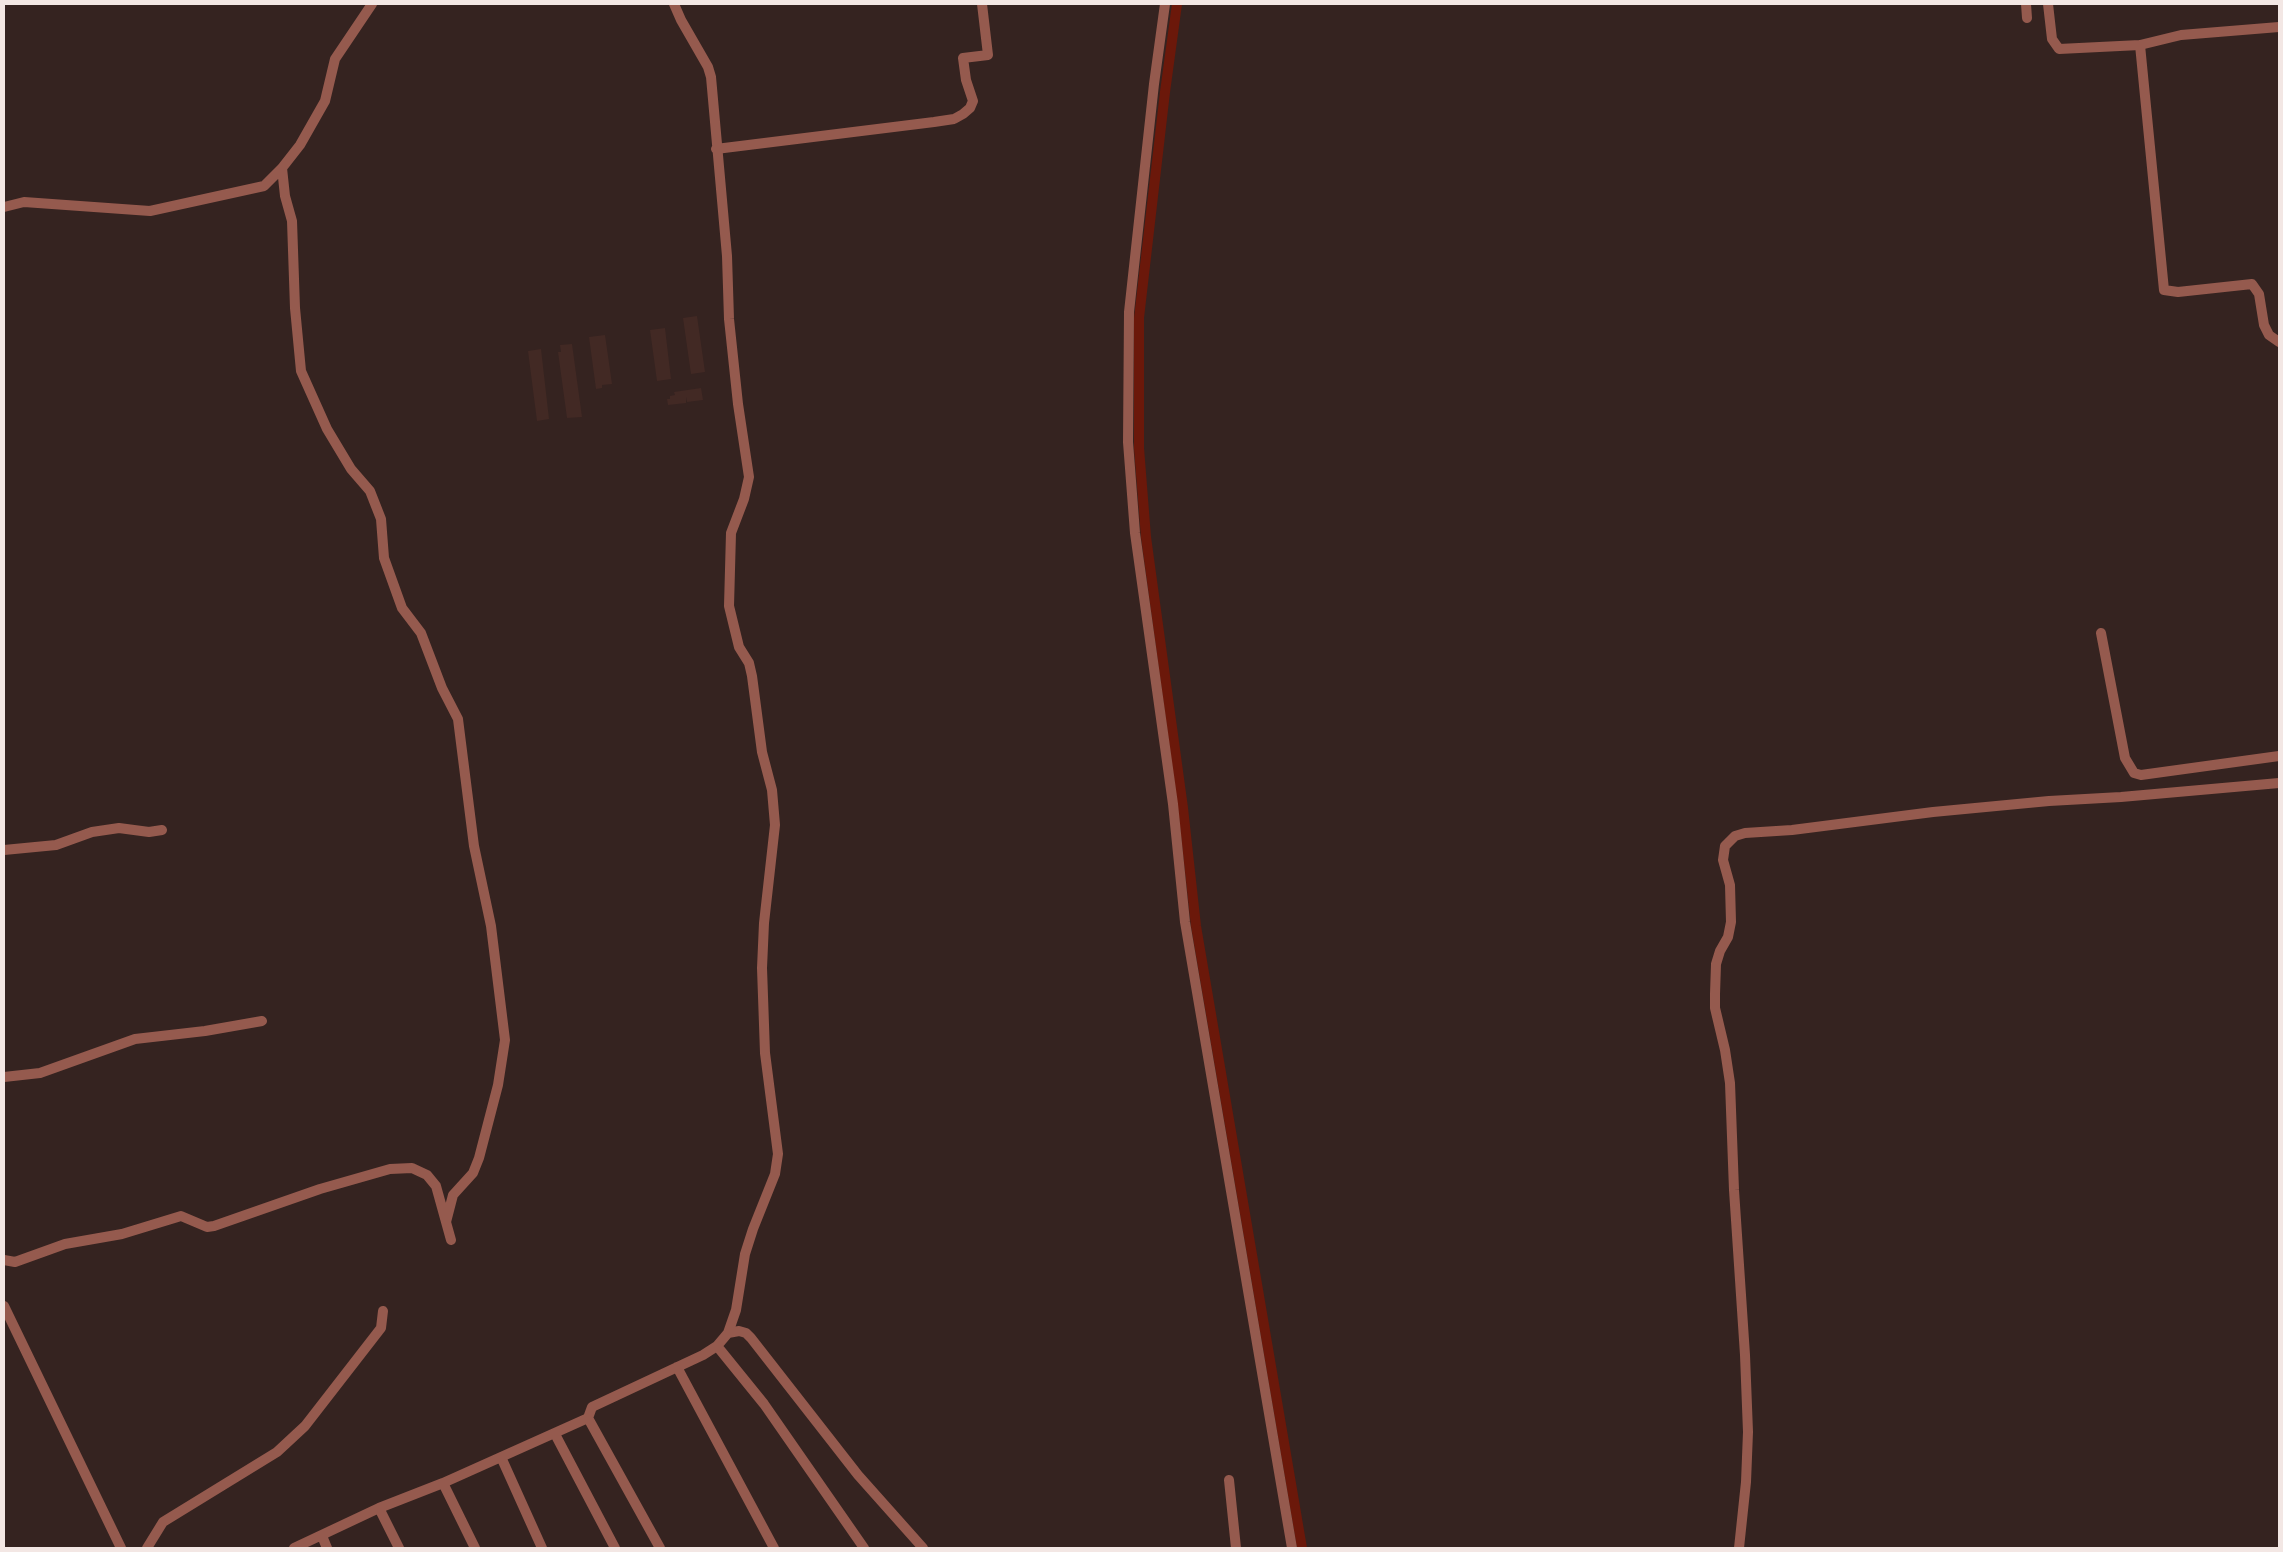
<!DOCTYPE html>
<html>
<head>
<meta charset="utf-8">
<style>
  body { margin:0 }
  #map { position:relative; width:2283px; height:1552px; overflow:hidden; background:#352320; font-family:Merriweather,serif }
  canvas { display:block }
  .frame { position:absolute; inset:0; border:5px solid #f3e7e4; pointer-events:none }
</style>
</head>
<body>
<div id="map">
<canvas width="2283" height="1552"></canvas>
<div class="frame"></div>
</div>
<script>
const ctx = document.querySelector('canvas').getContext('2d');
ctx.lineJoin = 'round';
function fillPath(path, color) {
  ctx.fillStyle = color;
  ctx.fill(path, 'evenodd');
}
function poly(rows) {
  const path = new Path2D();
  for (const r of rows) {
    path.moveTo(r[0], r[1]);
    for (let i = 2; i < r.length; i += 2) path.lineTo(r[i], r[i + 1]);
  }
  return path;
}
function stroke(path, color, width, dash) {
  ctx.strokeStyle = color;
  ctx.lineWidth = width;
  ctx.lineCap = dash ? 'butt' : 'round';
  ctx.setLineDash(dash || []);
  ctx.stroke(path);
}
fillPath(poly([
  [697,316,705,372,691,374,683,318],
  [665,328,671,379,657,381,650,330],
  [605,335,612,384,602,385,602,388,596,389,589,337],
  [572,344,582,417,567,418,558,352,561,352,560,345],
  [541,349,549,419,537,421,528,351],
  [701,388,703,400,687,402,686,397,686,403,668,405,667,399,670,399,670,396,675,395,674,392]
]), '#422924');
stroke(poly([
  [1177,4,1165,92,1139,318,1139,448,1146,537,1183,808,1196,926,1302,1548]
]), '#6b180a', 10);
stroke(poly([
  [674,4,681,20,708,67,711,77,727,256,729,319,738,404,749,477,744,499,731,533,729,606,739,647,749,663,752,676,762,752,772,790,775,825,764,923,762,968,765,1053,778,1154,775,1174,753,1229,745,1254,736,1310,728,1333],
  [1165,4,1154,84,1129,312,1128,442,1135,533,1173,804,1185,922,1292,1548],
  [2026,4,2027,18],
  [2048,4,2052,39,2059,49,2140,45,2181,35,2279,27],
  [2140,45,2164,290,2178,292,2252,284,2259,294,2264,325,2269,335,2279,342],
  [716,149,934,122,954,119,963,114,970,108,973,101,966,80,963,58,988,55,982,4],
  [282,168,285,196,292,221,295,308,301,371,327,429,351,469,370,491,381,519,384,558,402,608,421,633,442,688,458,719,474,846,491,926,505,1040,498,1085,479,1158,473,1173,453,1195,446,1222],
  [4,207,24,202,150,211,264,186,282,168,300,145,325,101,335,59,372,4],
  [2101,633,2125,758,2134,773,2141,775,2279,756],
  [4,850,56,845,92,832,119,828,149,832,162,830],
  [4,1077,40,1073,135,1039,205,1031,262,1021],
  [4,1260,15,1262,65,1244,122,1234,181,1216,207,1227,214,1226,320,1189,390,1169,412,1168,427,1175,436,1186,451,1240],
  [4,1306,121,1548],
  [717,1346,764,1404,864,1548],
  [677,1367,774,1548],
  [588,1418,660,1548],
  [555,1434,615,1548],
  [501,1457,542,1548],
  [1229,1480,1236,1548],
  [443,1483,475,1548],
  [379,1508,399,1548],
  [322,1536,327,1548],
  [147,1548,163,1522,277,1452,305,1426,381,1328,383,1311],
  [294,1548,379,1508,443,1483,588,1418,592,1407,703,1355,717,1346,728,1333,739,1331,746,1333,751,1338,858,1475,923,1548],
  [1739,1548,1746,1482,1748,1432,1745,1355,1734,1190,1730,1083,1725,1050,1715,1008,1715,994,1716,964,1720,951,1728,937,1731,922,1730,885,1723,860,1725,846,1735,836,1745,833,1792,830,1933,812,2049,801,2121,797,2279,783]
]), '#955a4e', 10);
</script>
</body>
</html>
